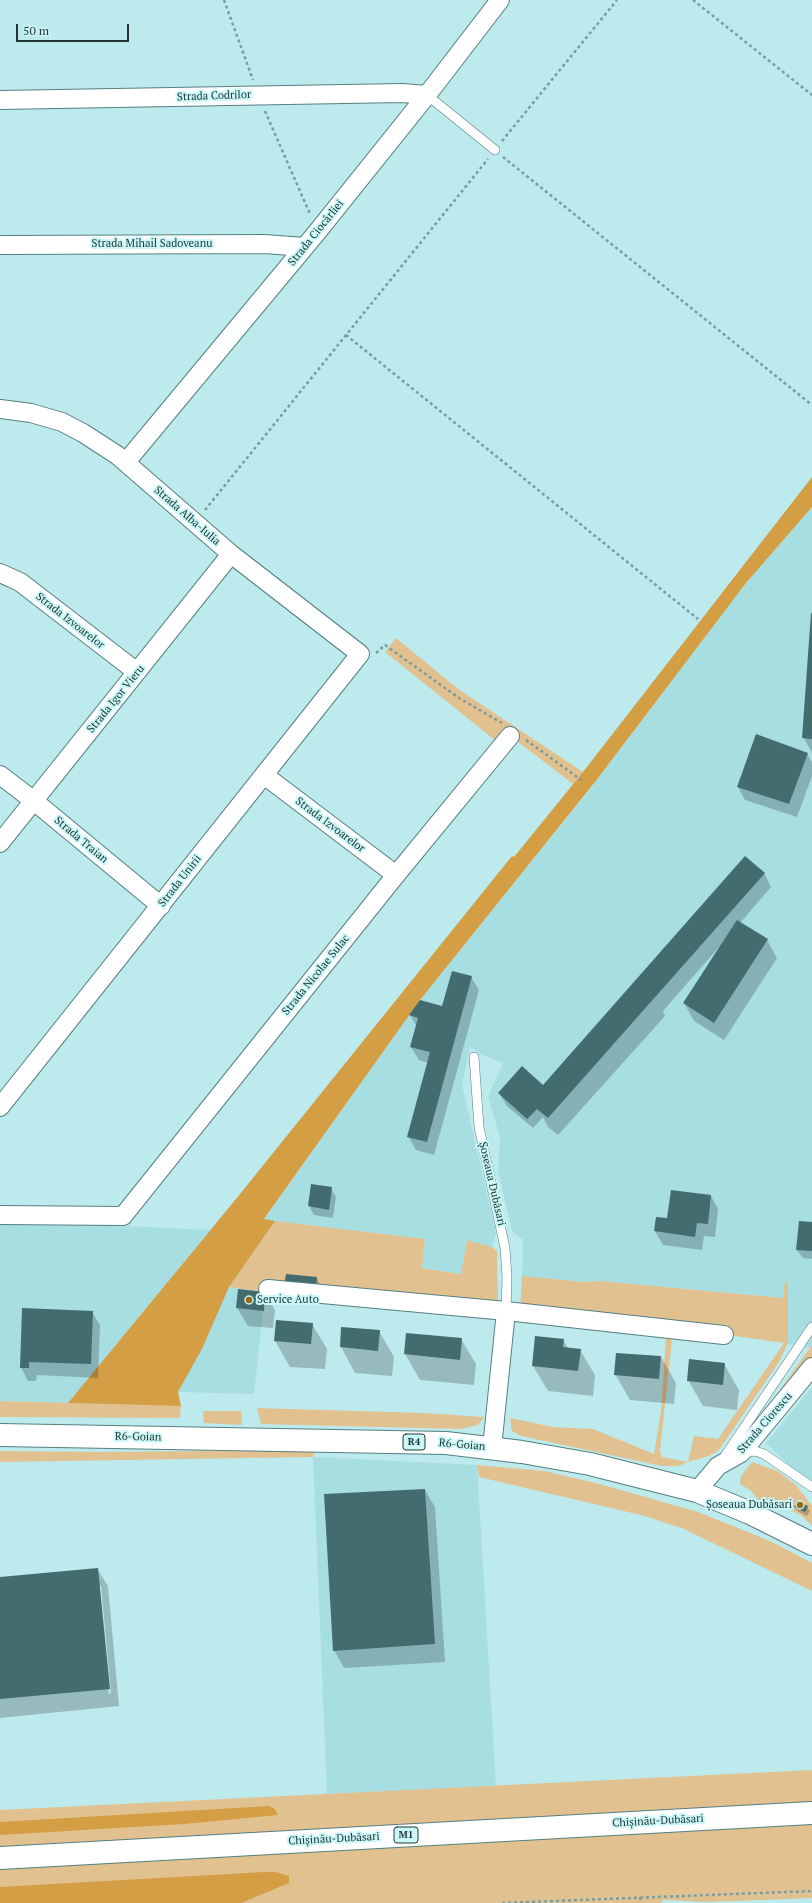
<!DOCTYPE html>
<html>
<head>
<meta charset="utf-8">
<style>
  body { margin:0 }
  #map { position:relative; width:812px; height:1903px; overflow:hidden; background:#bdeaec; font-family:"PT Serif",serif }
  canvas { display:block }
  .scale { position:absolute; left:16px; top:24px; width:113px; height:18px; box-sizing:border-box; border:2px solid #243536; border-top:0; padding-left:5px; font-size:12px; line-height:14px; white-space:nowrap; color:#243536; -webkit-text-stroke:3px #caf8f9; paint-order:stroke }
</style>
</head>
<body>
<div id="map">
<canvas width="812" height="1903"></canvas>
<div class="scale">50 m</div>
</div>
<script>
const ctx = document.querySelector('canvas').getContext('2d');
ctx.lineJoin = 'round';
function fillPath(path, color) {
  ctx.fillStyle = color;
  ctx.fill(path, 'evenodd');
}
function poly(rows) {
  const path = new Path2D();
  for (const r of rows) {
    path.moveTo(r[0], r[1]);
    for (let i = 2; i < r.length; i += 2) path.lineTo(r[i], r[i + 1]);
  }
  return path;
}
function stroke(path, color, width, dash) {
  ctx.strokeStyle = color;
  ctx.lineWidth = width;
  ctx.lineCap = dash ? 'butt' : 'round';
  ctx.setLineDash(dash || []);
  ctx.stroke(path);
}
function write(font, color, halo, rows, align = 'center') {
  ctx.font = font + ' "PT Serif",serif';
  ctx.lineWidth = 4;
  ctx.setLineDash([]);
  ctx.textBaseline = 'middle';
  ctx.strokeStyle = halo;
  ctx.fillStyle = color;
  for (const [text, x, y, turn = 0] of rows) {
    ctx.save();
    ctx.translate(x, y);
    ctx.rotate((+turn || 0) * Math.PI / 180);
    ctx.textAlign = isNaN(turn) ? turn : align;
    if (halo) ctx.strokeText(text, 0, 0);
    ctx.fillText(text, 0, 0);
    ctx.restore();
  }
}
fillPath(poly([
  [812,507,812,1345,809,1348,784,1343,783,1298,600,1281,585,1282,522,1276,523,1240,512,1231,498,1170,500,1137,488,1097,503,1063,482,1055,470,1047,462,1085,496,1233,492,1247,467,1240,461,1274,422,1268,425,1239,264,1220,420,1000,587,793,746,583],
  [0,1223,79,1224,210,1230,68,1403,0,1401],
  [229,1287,265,1292,254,1394,178,1392,202,1349],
  [812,1387,812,1481,790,1466,766,1443],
  [313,1457,477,1465,496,1786,327,1794]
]), '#a7dee1');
fillPath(poly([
  [396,638,458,689,583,772,573,784,504,731,496,741,385,652],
  [275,1221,425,1239,422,1268,461,1274,467,1240,492,1247,497,1251,498,1304,265,1292,229,1287],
  [522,1276,585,1282,600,1281,783,1298,785,1282,788,1282,788,1343,779,1362,719,1450,709,1456,688,1462,679,1466,662,1466,521,1436,512,1431,510,1418,553,1427,593,1429,654,1454,661,1411,666,1337,672,1339,660,1451,662,1457,688,1462,694,1436,718,1439,784,1343,728,1335,728,1325,520,1309],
  [812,1345,812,1362,744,1440],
  [0,1401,181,1406,180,1418,0,1417],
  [257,1408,423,1413,484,1417,478,1425,461,1429,261,1424],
  [203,1411,241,1411,242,1425,204,1423],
  [315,1450,313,1457,0,1462,0,1451,102,1452],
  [752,1462,777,1471,796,1485,812,1506,812,1526,801,1515,790,1510,763,1505,751,1491,740,1484,741,1476],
  [477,1465,544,1471,596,1483,698,1512,770,1541,812,1563,812,1591,684,1529,645,1516,479,1477],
  [812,1770,812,1806,0,1851,0,1810],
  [812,1821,812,1898,708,1902,663,1900,661,1903,0,1903,0,1865]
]), '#e2c190');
fillPath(poly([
  [812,477,812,507,746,583,595,782,420,1000,264,1219,275,1221,229,1287,202,1349,178,1392,181,1406,68,1403,236,1199,512,856,514,857,583,772],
  [269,1806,275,1809,278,1815,184,1824,0,1835,0,1822],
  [264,1872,276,1872,289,1876,289,1883,241,1903,0,1903,0,1887]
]), '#d39e44');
fillPath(poly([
  [812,611,812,753,803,737],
  [807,754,812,762,812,776,797,817,745,800,738,787],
  [764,873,771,887,740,923,767,940,777,958,724,1040,694,1021,684,1003,719,947,663,1011,665,1016,558,1135,548,1127,543,1117,533,1128,507,1106,499,1093,543,1086],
  [471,977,479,990,434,1155,416,1150,408,1136,428,1063,419,1060,411,1047,417,1027,410,1015,420,1001,443,1007],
  [312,1185,331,1188,336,1197,333,1218,314,1215,309,1206],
  [711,1196,718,1209,715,1237,704,1236,702,1250,663,1245,655,1231,668,1220],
  [812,1223,812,1259,803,1258,797,1250],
  [316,1277,321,1286,290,1294],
  [265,1293,275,1310,273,1328,248,1326,237,1308],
  [92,1312,100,1325,98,1378,37,1375,36,1381,28,1381,21,1367],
  [312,1324,327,1349,325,1369,290,1367,275,1341],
  [379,1331,394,1357,392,1376,355,1373,341,1347],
  [461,1339,476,1364,474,1385,420,1380,405,1354],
  [563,1340,568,1348,580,1350,595,1375,593,1396,548,1391,533,1366],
  [661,1357,676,1383,674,1404,630,1400,615,1374],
  [724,1364,739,1390,737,1410,703,1406,688,1380],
  [425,1490,435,1507,445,1662,344,1668,334,1650],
  [795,1507,807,1507,810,1511,807,1516,797,1511],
  [97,1569,108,1586,119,1706,0,1718,0,1578],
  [99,1586,101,1586,111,1693,109,1694]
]), '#0003');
fillPath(poly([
  [811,613,812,613,812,739,802,738],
  [756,734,808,753,789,804,737,787],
  [745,856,765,873,548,1118,537,1109,527,1119,498,1093,522,1066,543,1085],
  [737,920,768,939,714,1023,683,1003],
  [452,971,472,976,427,1142,407,1137,430,1052,410,1047,418,1018,409,1015,420,1000,442,1006],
  [311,1184,332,1187,329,1210,308,1206],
  [671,1190,711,1195,708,1224,697,1223,695,1237,654,1231,656,1217,667,1218],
  [799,1221,812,1222,812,1251,796,1250],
  [286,1274,317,1277,316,1289,284,1286],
  [238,1289,265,1292,264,1311,236,1308],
  [22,1308,93,1311,91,1364,29,1362,29,1368,20,1368],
  [276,1320,313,1323,311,1344,274,1341],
  [341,1327,380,1330,378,1351,340,1347],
  [406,1333,462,1338,460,1360,404,1354],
  [535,1336,564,1339,563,1347,581,1349,578,1371,532,1366],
  [616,1353,661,1356,659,1379,614,1375],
  [689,1359,725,1363,723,1385,687,1381],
  [425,1489,435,1644,333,1651,324,1494],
  [797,1501,808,1506,805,1512,794,1507],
  [98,1568,110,1689,0,1699,0,1577]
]), '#436c6e');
const service = poly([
  [427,95,495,150],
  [474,1057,479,1127,505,1248,507,1277,506,1311],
  [742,1453,755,1451,764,1454,812,1487],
  [723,1459,812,1327]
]);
const minor = poly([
  [0,100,402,93,427,95],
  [0,245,264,244,305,247],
  [0,409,31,413,62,422,83,433,117,455,231,554,360,654,0,1107],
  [126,462,318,231,427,95,500,0],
  [0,573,20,582,137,672],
  [0,775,34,801,161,906],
  [264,775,396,875],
  [0,843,231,554],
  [0,1215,123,1216,396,875,510,736],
  [268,1289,506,1311,724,1335],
  [492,1448,506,1311],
  [697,1491,718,1466,741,1453,812,1367]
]);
const primary = poly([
  [0,1435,446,1443,522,1452,590,1464,697,1491,750,1513,812,1544]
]);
const trunk = poly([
  [0,1858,812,1813]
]);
stroke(service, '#557f81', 10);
stroke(minor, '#557f81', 20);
stroke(primary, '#557f81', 24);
stroke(trunk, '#557f81', 24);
stroke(poly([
  [224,0,253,80],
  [693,0,812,95],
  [265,111,310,214],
  [502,141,617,0],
  [503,157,812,405],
  [346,335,698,619],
  [205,510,488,159],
  [376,653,385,645,459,698,502,723],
  [526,740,584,782],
  [640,1897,641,1903],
  [502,1903,812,1891]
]), '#7b9c9d', 2.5, [3, 3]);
stroke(service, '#fff', 9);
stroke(minor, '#fff', 18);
stroke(primary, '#fff', 22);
stroke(trunk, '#fff', 22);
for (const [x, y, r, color] of [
  [249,1300,4,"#966a17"],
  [800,1505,4,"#966a17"]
]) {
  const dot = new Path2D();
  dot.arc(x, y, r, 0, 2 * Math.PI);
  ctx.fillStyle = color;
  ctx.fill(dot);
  stroke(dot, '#caf8f9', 1.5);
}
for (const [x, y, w] of [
  [414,1442,22],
  [406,1835,24]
]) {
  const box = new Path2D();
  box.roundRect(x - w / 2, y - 8, w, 16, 3);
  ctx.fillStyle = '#caf8f9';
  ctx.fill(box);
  stroke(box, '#243536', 1);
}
write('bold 10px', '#243536', null, [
  ["R4",414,1442],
  ["M1",406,1835]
]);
write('11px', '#243536', '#caf8f9', [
  ["Strada Codrilor",214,96,-2],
  ["Strada Ciocârliei",316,233,-51],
  ["Strada Mihail Sadoveanu",152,244],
  ["Strada Alba-Iulia",187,516,41],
  ["Strada Izvoarelor",70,621,38],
  ["Strada Igor Vieru",116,699,-51],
  ["Strada Izvoarelor",330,825,37],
  ["Strada Traian",81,840,40],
  ["Strada Unirii",180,881,-52],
  ["Strada Nicolae Sulac",316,975,-51],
  ["Șoseaua Dubăsari",492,1184,77],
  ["Strada Ciorescu",765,1423,-49],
  ["R6-Goian",138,1437,1],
  ["R6-Goian",462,1445,5],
  ["Chișinău-Dubăsari",658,1821,-3],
  ["Chișinău-Dubăsari",334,1839,-3]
]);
write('11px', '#243536', '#caf8f9', [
  ["Service Auto",257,1300],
  ["Șoseaua Dubăsari",792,1505,"right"]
], 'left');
</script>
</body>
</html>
